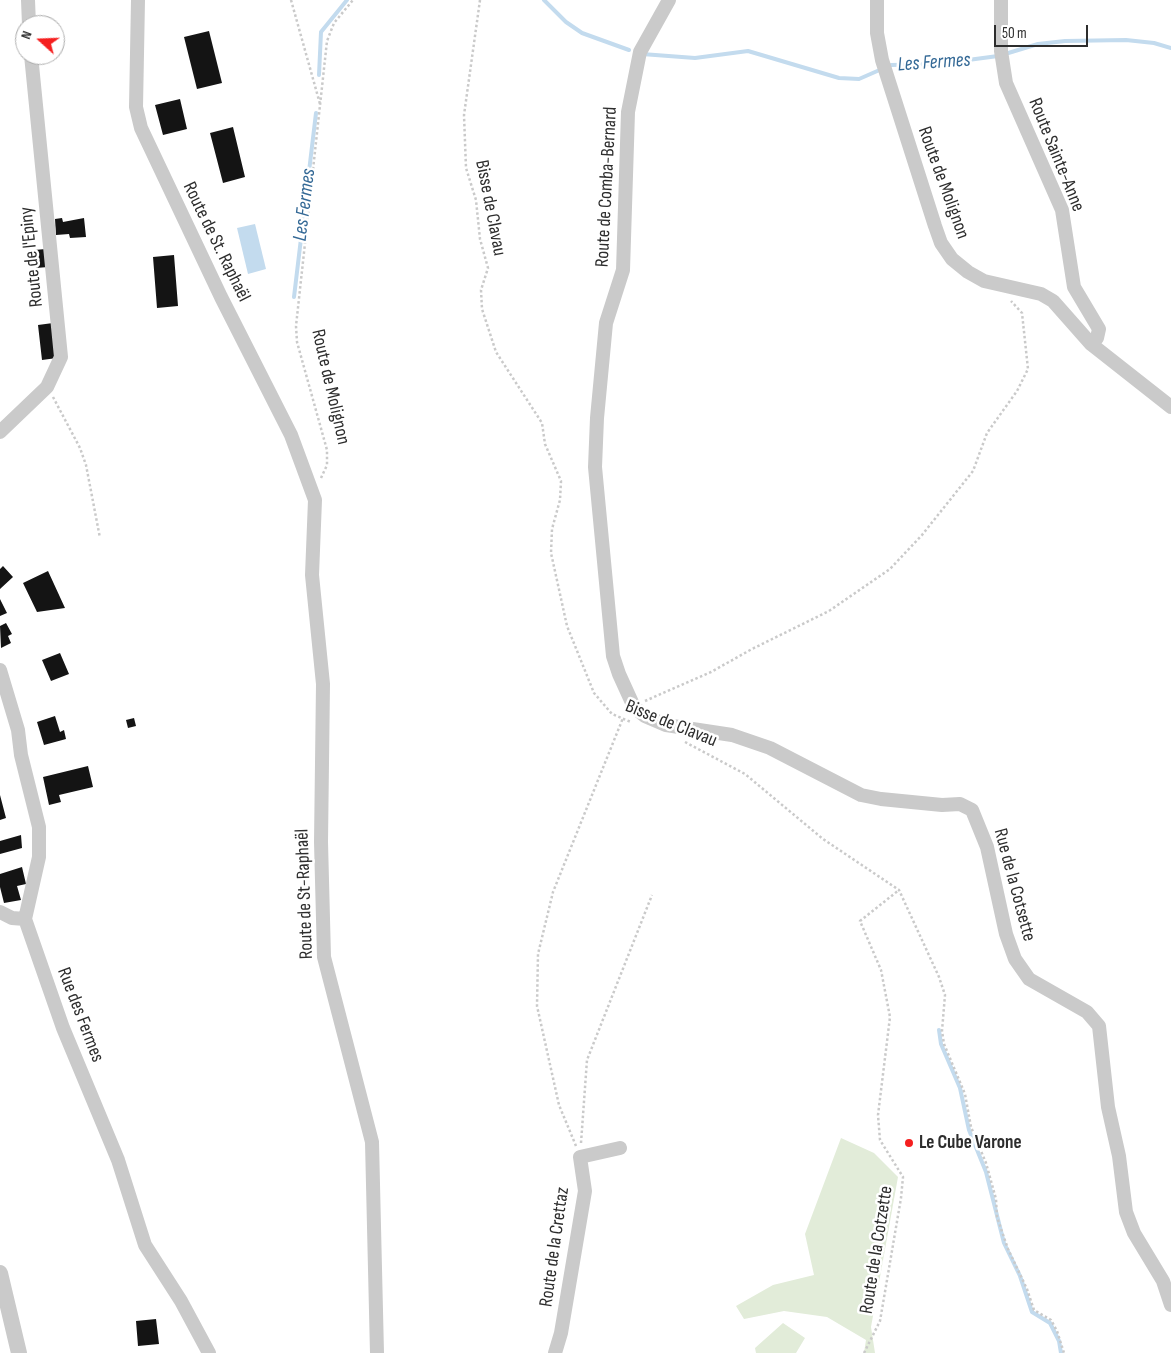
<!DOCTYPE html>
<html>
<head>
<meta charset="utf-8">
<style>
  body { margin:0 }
  #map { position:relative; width:1171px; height:1353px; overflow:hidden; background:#fff; font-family:"Sofia Sans Condensed",sans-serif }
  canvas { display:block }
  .north { position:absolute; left:15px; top:15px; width:50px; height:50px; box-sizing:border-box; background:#fff; border:1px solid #ababab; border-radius:50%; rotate:290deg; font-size:14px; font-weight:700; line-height:20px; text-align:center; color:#2d2d2d }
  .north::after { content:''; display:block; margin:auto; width:18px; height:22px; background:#f51f1f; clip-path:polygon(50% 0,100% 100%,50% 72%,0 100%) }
  .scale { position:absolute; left:994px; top:25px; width:94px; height:22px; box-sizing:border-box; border:2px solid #2d2d2d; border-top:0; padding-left:6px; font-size:15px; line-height:18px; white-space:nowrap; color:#2d2d2d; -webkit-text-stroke:4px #fff; paint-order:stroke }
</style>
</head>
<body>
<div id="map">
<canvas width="1171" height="1353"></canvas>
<div class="north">N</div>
<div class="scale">50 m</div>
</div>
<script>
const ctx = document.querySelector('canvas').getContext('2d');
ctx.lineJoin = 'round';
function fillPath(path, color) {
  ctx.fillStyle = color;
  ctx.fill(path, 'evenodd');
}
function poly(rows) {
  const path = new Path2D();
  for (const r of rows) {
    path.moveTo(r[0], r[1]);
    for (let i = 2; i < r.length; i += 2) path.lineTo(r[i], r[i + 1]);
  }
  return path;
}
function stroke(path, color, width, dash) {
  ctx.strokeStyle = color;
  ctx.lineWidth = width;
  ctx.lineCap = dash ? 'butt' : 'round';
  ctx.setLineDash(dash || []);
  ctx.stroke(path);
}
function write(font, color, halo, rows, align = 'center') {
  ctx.font = font + ' "Sofia Sans Condensed",sans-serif';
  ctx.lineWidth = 5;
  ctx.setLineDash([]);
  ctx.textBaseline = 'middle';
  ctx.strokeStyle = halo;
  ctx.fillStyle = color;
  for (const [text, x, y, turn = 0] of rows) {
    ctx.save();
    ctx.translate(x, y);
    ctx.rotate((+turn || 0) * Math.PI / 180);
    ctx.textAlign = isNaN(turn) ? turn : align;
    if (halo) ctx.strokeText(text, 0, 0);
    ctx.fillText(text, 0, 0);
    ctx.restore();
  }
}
fillPath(poly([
  [841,1138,874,1153,898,1177,871,1327,875,1353,864,1353,866,1340,827,1317,784,1311,744,1319,736,1306,773,1285,814,1275,805,1234],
  [783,1323,805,1338,796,1353,756,1353,755,1348]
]), '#e2ecd9');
fillPath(poly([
  [255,224,266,269,248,274,237,228]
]), '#c3dbee');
stroke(poly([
  [544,0,566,22,582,33,629,50],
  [642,54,695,58,748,51,839,78,859,79,891,65,938,64,998,56],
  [1005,54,1038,44,1065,41,1126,40,1154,43,1171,48],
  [319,75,321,32,347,0],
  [294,297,316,113],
  [939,1030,941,1044,960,1088,969,1130,986,1172,1004,1243,1020,1276,1032,1312,1050,1323,1059,1341,1061,1353]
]), '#c3dbee', 4);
fillPath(poly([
  [209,31,222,83,197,89,184,37],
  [180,99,187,129,163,135,155,105],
  [233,127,245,177,223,183,210,133],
  [62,218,63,222,84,218,86,237,70,238,69,234,56,235,55,219],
  [46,249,48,267,36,268,34,250],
  [174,255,178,306,157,308,153,257],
  [53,323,57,358,42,360,38,325],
  [3,566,13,577,0,589,0,569],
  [48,571,65,608,37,612,23,583],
  [0,599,7,613,0,616],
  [6,623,12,634,8,636,11,643,1,648,0,626],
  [60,653,69,674,51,681,42,660],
  [55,716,60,732,64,730,66,739,44,745,37,722],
  [134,718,136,726,128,728,126,720],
  [88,766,93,787,59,795,61,802,49,805,43,777],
  [0,795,6,818,0,820],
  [21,835,22,848,0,854,0,841],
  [22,867,26,884,17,886,21,900,4,903,0,887,0,874],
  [156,1319,159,1344,138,1346,136,1321]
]), '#141414');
stroke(poly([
  [291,0,320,104],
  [480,0,464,115,466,168,476,200,480,239,488,268,481,290,482,309,496,352,542,423,545,444,561,481,560,500,552,529,551,553,567,626,594,693,612,714,631,722],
  [53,397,80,448,86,465,100,538],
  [321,478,327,465,327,450,297,342,296,326,327,41,334,23,353,0],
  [645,701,711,672,752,649,829,611,890,569,922,535,973,471,987,433,1017,391,1028,369,1022,313,1011,301],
  [685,742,745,774,823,839,899,890,939,977,945,995,942,1031,944,1044,965,1094,971,1127,986,1163,996,1199,997,1217,1008,1249,1027,1289,1034,1310,1051,1320,1057,1331,1064,1353],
  [581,1143,587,1060,652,895],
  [576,1146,559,1105,537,1006,538,954,553,892,623,718],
  [864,1353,880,1321,901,1198,903,1177,880,1140,878,1115,890,1017,881,970,860,921,899,890]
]), '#cacaca', 2.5, [2.5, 2.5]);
stroke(poly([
  [28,0,29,25],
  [138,0,136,107,141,128,221,297,291,435,315,500,312,575,323,684,321,842,324,957,372,1142,377,1353],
  [669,0,640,52,628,112,623,270,606,323,597,418,595,467,613,656,619,674,634,707,645,716,666,725,732,735,770,748,861,795,881,799,942,805,960,804,972,810,987,847,1006,934,1015,959,1029,979,1087,1012,1099,1026,1108,1107,1119,1156,1126,1212,1134,1233,1163,1281,1171,1305],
  [877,0,877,33,882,60,935,226,941,243,952,259,968,272,984,281,1041,294,1053,301,1091,344,1171,407],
  [1001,0,1001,51,1006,83,1062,210,1074,287,1099,329,1097,338,1091,344],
  [0,432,47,387,61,357,31,55],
  [0,670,18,730,21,755,39,827,39,857,25,919,63,1028,118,1160,145,1245,181,1301,209,1353],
  [0,912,12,918,25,919],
  [555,1353,561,1333,585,1191,580,1157,620,1148]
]), '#cacaca', 14);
stroke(poly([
  [0,1273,19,1353]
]), '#cacaca', 16);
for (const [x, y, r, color] of [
  [909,1143,5,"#f51f1f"]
]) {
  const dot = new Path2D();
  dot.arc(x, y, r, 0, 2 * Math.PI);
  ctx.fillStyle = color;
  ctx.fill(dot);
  stroke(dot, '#fff', 2);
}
write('19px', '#2d2d2d', '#fff', [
  ["Route Sainte-Anne",1056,155,68],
  ["Route de Molignon",943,183,70],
  ["Route de Comba-Bernard",607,187,-87],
  ["Bisse de Clavau",490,208,79],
  ["Route de St. Raphaël",216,242,64],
  ["Route de l'Epiny",32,257,-96],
  ["Route de Molignon",330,387,77],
  ["Bisse de Clavau",671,724,22],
  ["Rue de la Cotsette",1014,885,75],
  ["Route de St-Raphaël",305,894,-92],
  ["Rue des Fermes",80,1015,69],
  ["Route de la Crettaz",555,1247,-82],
  ["Route de la Cotzette",877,1250,-81]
]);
write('bold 19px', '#2d2d2d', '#fff', [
  ["Le Cube Varone",919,1143]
], 'left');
write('italic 20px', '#346996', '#fff', [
  ["Les Fermes",934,63,-4],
  ["Les Fermes",305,205,-83]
]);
</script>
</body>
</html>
